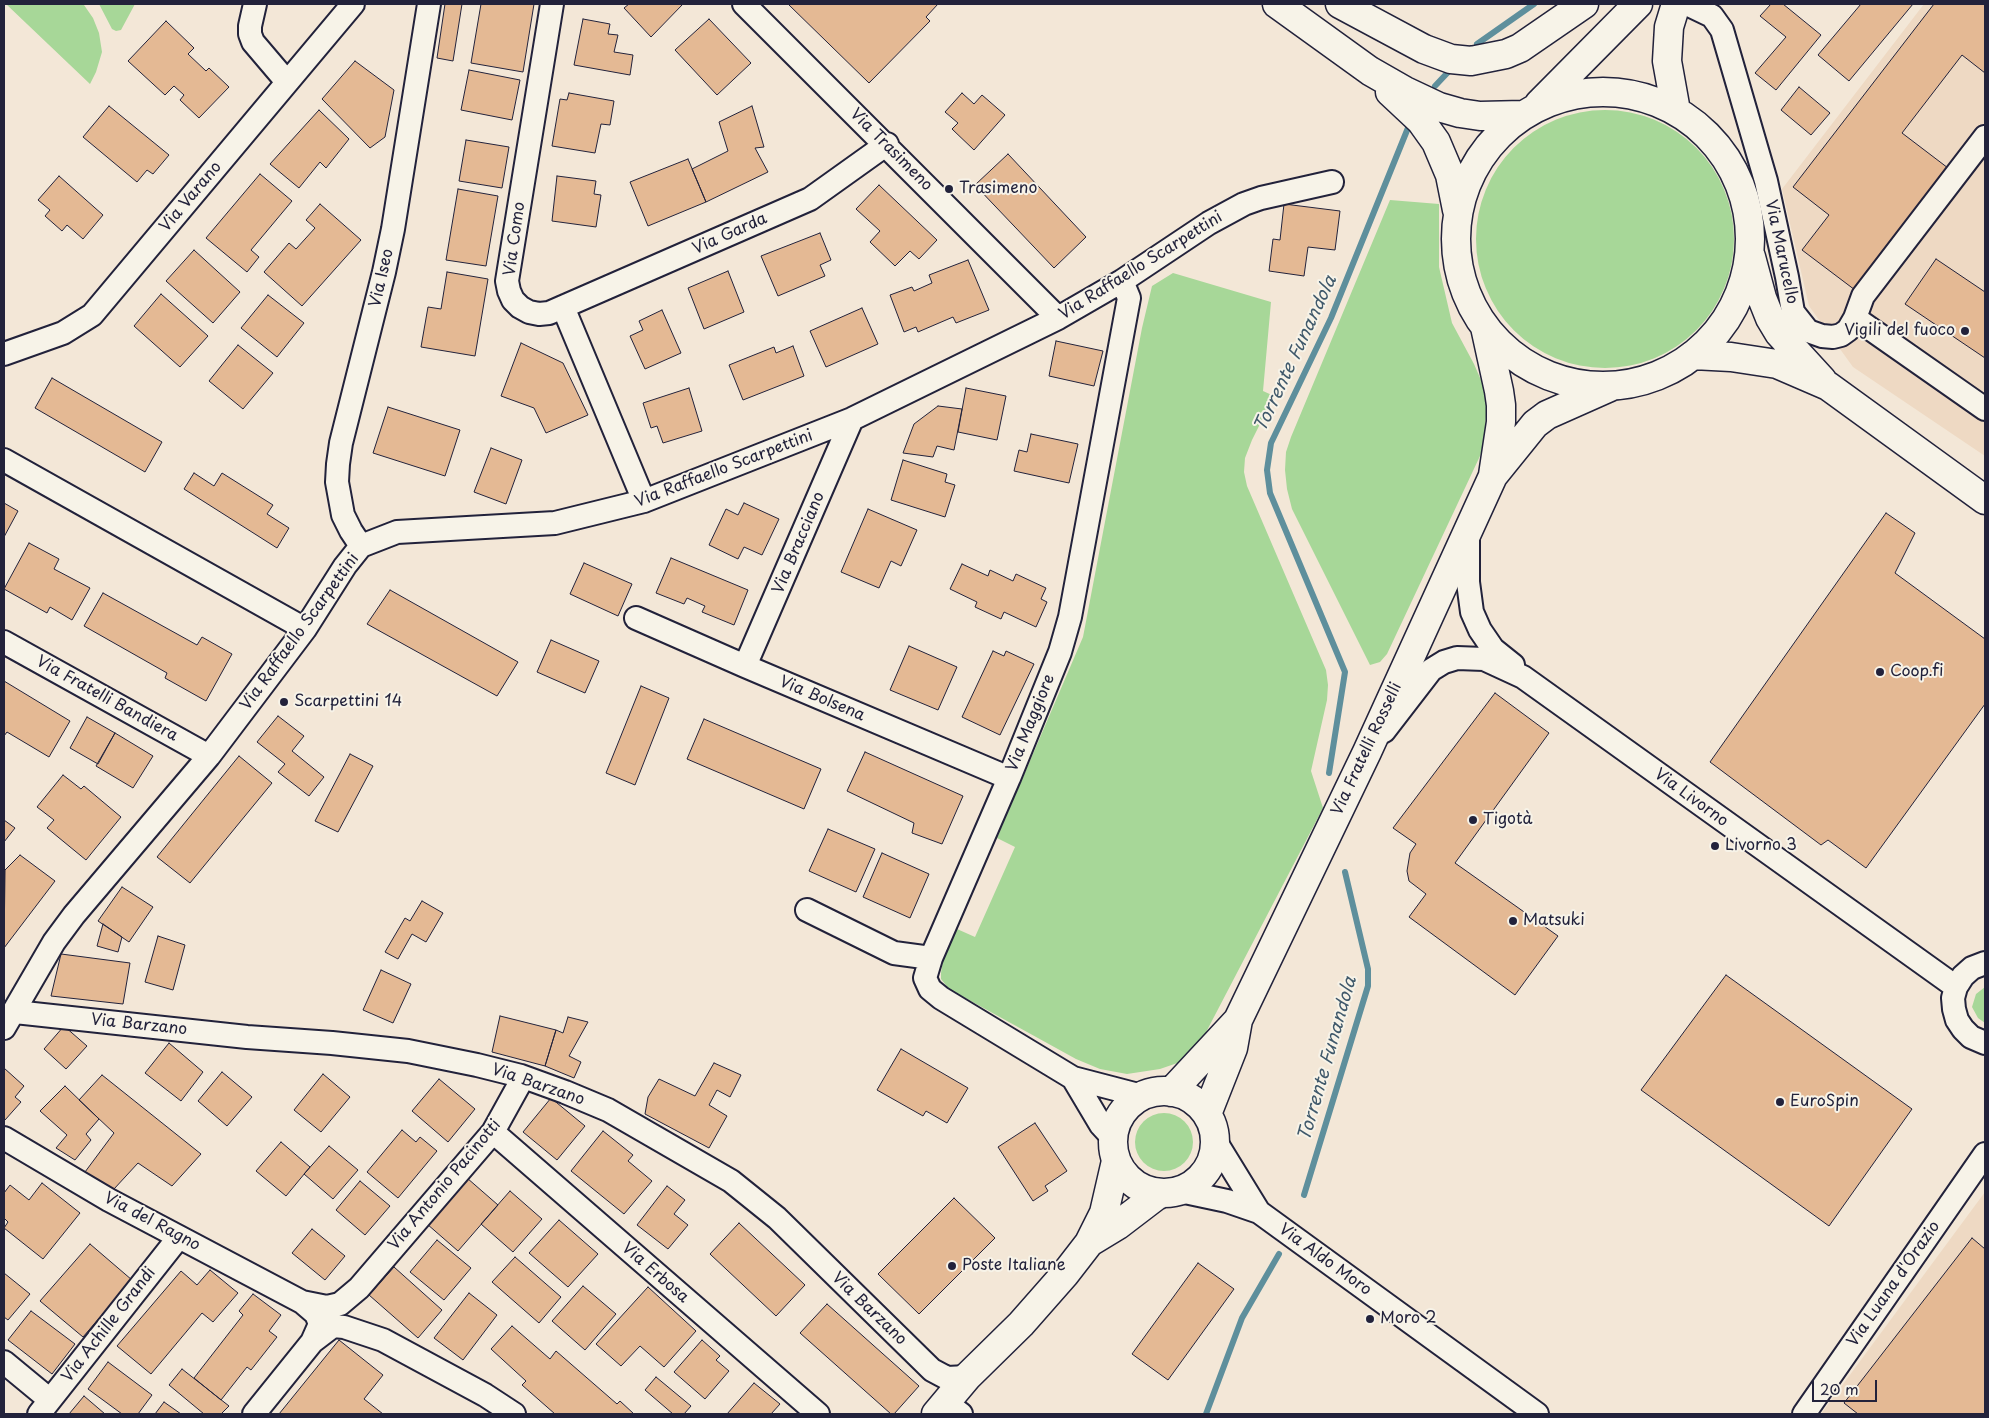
<!DOCTYPE html>
<html>
<head>
<meta charset="utf-8">
<style>
  body { margin:0 }
  #map { position:relative; width:1989px; height:1418px; overflow:hidden; background:#f3e7d7; font-family:"Playpen Sans",sans-serif }
  canvas { display:block }
  .frame { position:absolute; inset:0; border:5px solid #22223b; pointer-events:none }
  .scale { position:absolute; left:1812px; top:1380px; width:65px; height:22px; box-sizing:border-box; border:2px solid #22223b; border-top:0; padding-left:6px; font-size:15px; line-height:18px; white-space:nowrap; color:#22223b; -webkit-text-stroke:4px #f7f3e8; paint-order:stroke }
</style>
</head>
<body>
<div id="map">
<canvas width="1989" height="1418"></canvas>
<div class="frame"></div>
<div class="scale">20 m</div>
</div>
<script>
const ctx = document.querySelector('canvas').getContext('2d');
ctx.lineJoin = 'round';
function fillPath(path, color) {
  ctx.fillStyle = color;
  ctx.fill(path, 'evenodd');
}
function poly(rows) {
  const path = new Path2D();
  for (const r of rows) {
    if (r.length === 3) {
      path.moveTo(r[0] + r[2], r[1]);
      path.arc(r[0], r[1], r[2], 0, 2 * Math.PI);
      continue;
    }
    path.moveTo(r[0], r[1]);
    for (let i = 2; i < r.length; i += 2) path.lineTo(r[i], r[i + 1]);
  }
  return path;
}
function stroke(path, color, width, dash) {
  ctx.strokeStyle = color;
  ctx.lineWidth = width;
  ctx.lineCap = dash ? 'butt' : 'round';
  ctx.setLineDash(dash || []);
  ctx.stroke(path);
}
function write(font, color, halo, rows, align = 'center') {
  ctx.font = font + ' "Playpen Sans",sans-serif';
  ctx.lineWidth = 4;
  ctx.setLineDash([]);
  ctx.textBaseline = 'middle';
  ctx.strokeStyle = halo;
  ctx.fillStyle = color;
  for (const [text, x, y, turn = 0] of rows) {
    ctx.save();
    ctx.translate(x, y);
    ctx.rotate((+turn || 0) * Math.PI / 180);
    ctx.textAlign = isNaN(turn) ? turn : align;
    if (halo) ctx.strokeText(text, 0, 0);
    ctx.fillText(text, 0, 0);
    ctx.restore();
  }
}
fillPath(poly([
  [1924,4,1985,4,1985,456,1853,367,1809,306,1782,189],
  [1985,1192,1985,1414,1821,1414]
]), '#eed9c3');
fillPath(poly([
  [6,4,82,4,84,5,93,18,99,33,102,52,96,72,90,84],
  [99,4,135,4,121,30,116,31,112,29],
  [1605,239,129],
  [1390,200,1439,204,1439,267,1452,323,1474,364,1487,394,1485,437,1480,456,1387,654,1380,662,1370,665,1292,509,1287,489,1285,470,1286,452,1291,437],
  [1173,273,1271,302,1263,391,1274,396,1252,440,1245,458,1244,472,1247,486,1326,670,1328,685,1327,700,1311,771,1323,808,1203,1038,1186,1060,1160,1069,1127,1074,1100,1069,1076,1059,949,989,941,979,941,973,943,960,957,929,975,937,1015,847,997,838,1083,637,1142,328,1152,286],
  [1985,987,1985,1023,1978,1018,1972,1007,1976,994],
  [1164,1142,29]
]), '#a7d798');
stroke(poly([
  [1477,44,1534,4],
  [1435,86,1451,69],
  [1329,773,1345,672,1270,493,1267,470,1271,443,1331,318,1410,123],
  [1304,1195,1368,986,1368,969,1345,872],
  [1206,1414,1242,1318,1279,1254]
]), '#5e8f9c', 6);
const building = poly([
  [445,4,462,4,453,61,437,58,445,4],
  [481,4,534,4,523,72,471,63,481,4],
  [629,4,683,4,651,37,624,8,629,4],
  [788,4,938,4,926,17,930,21,869,83,788,4],
  [1771,4,1783,4,1821,35,1776,90,1755,73,1786,37,1760,16,1771,4],
  [1861,4,1913,4,1849,81,1818,55,1861,4],
  [1934,4,1985,4,1985,73,1962,55,1902,133,1948,168,1855,290,1802,250,1829,215,1793,187,1934,4],
  [583,19,610,24,608,34,618,35,614,52,633,55,630,75,574,65,583,19],
  [709,19,751,63,717,95,675,50,709,19],
  [166,21,194,48,188,54,206,71,209,68,229,87,199,118,180,100,184,95,174,86,165,95,128,61,166,21],
  [355,61,394,90,385,137,370,148,322,99,355,61],
  [469,70,520,80,512,120,461,110,469,70],
  [1799,87,1830,113,1811,135,1781,110,1799,87],
  [569,93,614,101,610,125,601,124,595,153,552,146,560,99,567,100,569,93],
  [962,93,974,104,982,95,1005,115,974,150,952,129,958,123,945,112,962,93],
  [109,106,169,155,153,174,147,170,137,182,83,137,109,106],
  [752,106,764,147,755,148,768,172,706,202,692,169,728,151,719,122,752,106],
  [319,110,349,139,326,168,320,162,299,188,270,164,319,110],
  [466,140,509,147,502,188,459,181,466,140],
  [1008,154,1086,237,1054,268,975,185,1008,154],
  [688,159,706,202,648,226,630,182,688,159],
  [260,174,292,201,251,250,259,257,247,272,206,238,260,174],
  [59,176,103,215,83,239,67,225,62,231,45,216,50,210,38,200,59,176],
  [557,176,596,181,594,194,601,195,596,227,552,221,557,176],
  [879,185,937,240,919,259,910,251,895,266,870,242,880,231,856,209,879,185],
  [458,189,498,196,486,266,446,260,458,189],
  [320,204,361,240,302,306,264,272,289,243,296,249,315,228,306,220,320,204],
  [1284,204,1340,211,1335,250,1308,247,1304,276,1269,271,1273,239,1280,240,1284,204],
  [820,233,831,260,820,265,825,276,778,296,761,256,820,233],
  [194,250,240,292,213,323,166,281,194,250],
  [1936,259,1985,292,1985,358,1905,304,1936,259],
  [968,260,989,310,956,323,953,317,918,332,916,327,904,332,890,295,912,287,914,291,932,283,929,275,968,260],
  [728,271,744,312,704,329,688,288,728,271],
  [447,272,488,279,475,356,421,347,428,307,441,309,447,272],
  [161,294,208,336,180,367,134,326,161,294],
  [268,295,304,323,277,357,241,328,268,295],
  [862,308,878,344,826,367,810,331,862,308],
  [662,310,681,353,645,369,630,336,643,330,639,321,662,310],
  [1056,341,1103,351,1094,386,1049,376,1056,341],
  [521,343,563,363,588,415,546,433,534,408,501,396,521,343],
  [238,345,273,373,243,409,209,381,238,345],
  [793,346,804,376,743,400,729,365,774,347,776,353,793,346],
  [52,378,162,442,145,472,35,408,52,378],
  [689,388,702,431,663,443,657,426,651,428,643,403,689,388],
  [966,388,1006,396,997,440,958,432,966,388],
  [938,406,962,409,954,450,937,446,933,457,903,453,914,424,938,406],
  [388,407,460,430,445,476,373,453,388,407],
  [1031,434,1078,444,1069,483,1014,471,1019,450,1027,452,1031,434],
  [491,448,522,460,506,504,474,492,491,448],
  [903,460,947,474,945,482,955,485,945,517,891,500,903,460],
  [194,473,214,486,222,473,273,505,267,514,289,528,277,548,184,489,194,473],
  [4,503,18,511,4,537,4,503],
  [744,503,779,519,762,555,744,547,738,559,709,545,726,509,738,515,744,503],
  [868,509,917,530,901,566,891,561,879,588,841,572,868,509],
  [1886,513,1915,533,1895,573,1985,639,1985,704,1866,868,1828,840,1821,845,1710,762,1886,513],
  [29,543,59,559,54,569,90,588,72,620,50,607,47,613,4,589,29,543],
  [671,558,748,590,734,625,702,612,705,606,687,598,684,604,656,593,671,558],
  [584,563,632,584,618,616,570,594,584,563],
  [962,564,988,576,990,570,1013,581,1016,574,1046,588,1041,599,1047,602,1036,627,1004,612,1001,619,975,607,977,602,950,589,962,564],
  [390,590,518,662,497,696,367,624,390,590],
  [103,593,197,645,202,637,232,654,206,701,165,678,167,673,84,626,103,593],
  [551,640,599,661,585,693,537,672,551,640],
  [909,646,957,667,938,710,890,690,909,646],
  [993,651,1004,656,1006,651,1034,664,1000,735,962,717,993,651],
  [4,681,70,721,49,757,7,732,4,736,4,681],
  [641,686,669,698,635,785,606,773,641,686],
  [1495,693,1549,733,1455,863,1558,936,1515,995,1409,917,1426,894,1409,881,1407,871,1410,853,1416,844,1393,828,1495,693],
  [278,716,304,736,292,751,324,777,309,796,278,772,285,764,257,742,278,716],
  [87,717,115,733,98,764,70,748,87,717],
  [704,719,821,769,804,809,687,759,704,719],
  [115,733,153,756,133,788,96,766,115,733],
  [865,752,963,796,942,844,912,833,914,823,847,791,865,752],
  [350,754,373,766,338,832,315,821,350,754],
  [239,756,272,783,190,883,157,857,239,756],
  [63,775,81,789,84,786,121,817,86,860,47,828,54,820,37,807,63,775],
  [4,820,15,828,4,842,4,820],
  [828,829,875,849,856,892,809,871,828,829],
  [882,853,929,874,910,918,863,897,882,853],
  [20,855,55,881,4,948,5,870,20,855],
  [122,887,153,907,129,942,98,921,122,887],
  [422,901,443,913,426,942,412,934,398,959,385,952,405,918,410,921,422,901],
  [103,924,122,937,118,952,97,946,103,924],
  [158,936,185,945,173,990,145,982,158,936],
  [61,954,130,963,123,1004,51,996,61,954],
  [381,970,411,984,393,1023,363,1010,381,970],
  [1726,975,1912,1109,1829,1226,1641,1090,1726,975],
  [500,1016,556,1030,545,1066,492,1052,500,1016],
  [568,1017,588,1022,569,1056,581,1062,574,1078,545,1066,556,1030,563,1033,568,1017],
  [64,1026,87,1046,66,1069,44,1049,64,1026],
  [169,1043,203,1072,181,1101,145,1073,169,1043],
  [901,1049,968,1088,947,1123,926,1111,923,1116,877,1090,901,1049],
  [714,1063,741,1075,730,1097,717,1090,709,1105,727,1116,709,1148,645,1114,648,1097,659,1079,695,1096,714,1063],
  [4,1068,24,1086,15,1097,21,1102,5,1120,4,1119,4,1068],
  [222,1072,252,1097,227,1126,198,1101,222,1072],
  [323,1074,350,1097,321,1132,294,1110,323,1074],
  [102,1075,201,1154,172,1186,138,1163,114,1189,85,1172,114,1133,79,1100,102,1075],
  [439,1079,475,1109,448,1142,412,1111,439,1079],
  [65,1086,99,1119,86,1134,91,1140,75,1160,56,1148,67,1135,40,1111,65,1086],
  [551,1098,585,1126,557,1160,523,1132,551,1098],
  [1035,1123,1067,1171,1045,1186,1048,1191,1033,1201,998,1147,1035,1123],
  [402,1130,416,1142,420,1137,437,1151,398,1198,367,1172,402,1130],
  [603,1131,633,1155,628,1161,652,1181,624,1214,571,1171,603,1131],
  [281,1142,310,1167,286,1196,256,1171,281,1142],
  [329,1146,358,1170,333,1199,304,1174,329,1146],
  [467,1178,498,1205,458,1251,427,1224,467,1178],
  [360,1181,390,1206,365,1235,336,1210,360,1181],
  [42,1183,80,1213,43,1259,4,1228,8,1222,4,1218,4,1193,10,1185,29,1200,42,1183],
  [667,1186,685,1200,674,1214,688,1225,668,1249,637,1225,667,1186],
  [510,1191,542,1219,513,1252,481,1224,510,1191],
  [954,1198,995,1238,919,1314,878,1274,954,1198],
  [559,1220,598,1254,568,1287,529,1253,559,1220],
  [739,1223,805,1285,776,1316,710,1254,739,1223],
  [312,1229,345,1256,325,1280,292,1253,312,1229],
  [1972,1238,1985,1249,1985,1414,1858,1414,1844,1403,1972,1238],
  [437,1240,471,1268,444,1300,410,1272,437,1240],
  [90,1244,132,1280,83,1337,40,1301,90,1244],
  [515,1257,561,1297,539,1323,492,1282,515,1257],
  [1198,1263,1234,1289,1168,1380,1132,1354,1198,1263],
  [394,1267,442,1310,418,1338,369,1295,394,1267],
  [210,1270,238,1293,213,1322,202,1313,151,1374,117,1346,181,1271,197,1285,210,1270],
  [4,1273,30,1294,8,1320,4,1317,4,1273],
  [583,1286,616,1314,585,1350,552,1321,583,1286],
  [648,1287,696,1331,664,1367,640,1346,621,1366,596,1344,648,1287],
  [469,1293,497,1315,463,1360,434,1338,469,1293],
  [253,1294,281,1315,269,1331,277,1337,251,1370,247,1367,221,1400,194,1378,243,1315,239,1311,253,1294],
  [827,1304,919,1386,894,1414,891,1414,800,1333,827,1304],
  [31,1311,75,1344,52,1374,8,1340,31,1311],
  [512,1326,550,1359,556,1351,617,1404,620,1401,634,1414,555,1414,522,1385,526,1381,491,1349,512,1326],
  [339,1340,383,1375,364,1399,383,1414,279,1414,339,1340],
  [702,1340,720,1356,716,1360,729,1371,705,1399,674,1372,702,1340],
  [108,1362,152,1395,138,1414,122,1414,88,1389,108,1362],
  [182,1369,229,1406,221,1414,204,1414,169,1385,182,1369],
  [656,1377,691,1406,684,1414,673,1414,645,1390,656,1377],
  [754,1383,780,1404,771,1414,727,1414,754,1383],
  [84,1396,105,1414,69,1414,84,1396],
  [164,1402,181,1414,155,1414,164,1402]
]);
fillPath(building, '#e4b994');
stroke(building, '#22223b', 1);
const street = poly([
  [255,4,250,26,250,34,253,42,287,82],
  [552,4,507,281,509,291,513,300,520,307,529,312,539,314,549,313,810,199,887,144],
  [744,4,1058,318],
  [1687,4,1712,16,1722,30,1766,181,1787,277,1793,312,1808,331,1822,336,1833,337,1841,335,1848,330,1855,318,1863,296,1985,137],
  [1122,281,1129,298,1070,617,1060,652,1009,778,931,958,925,978,930,989,941,998,1073,1078,1142,1096],
  [563,307,644,501],
  [1855,318,1985,409],
  [4,354,63,333,92,315,353,4],
  [4,460,305,629],
  [1468,535,1468,582,1472,612,1480,630,1493,649,1513,665],
  [361,546,351,531,343,515,337,482,338,464,341,443,384,272,393,229,429,4],
  [636,618,745,666,1009,778],
  [4,642,209,756],
  [745,666,852,419],
  [1384,731,1431,670,1444,662,1457,658,1484,659,1523,677,1956,987],
  [807,910,894,953,931,958],
  [1985,963,1972,968,1963,976,1956,987,1953,998,1954,1009,1957,1020,1963,1029,1971,1037,1985,1043],
  [15,1012,247,1037,332,1043,408,1051,477,1065,521,1076,565,1092,608,1110,731,1181,777,1218,932,1370,947,1378,967,1377],
  [4,1028,54,942,74,915,209,756,305,629,345,566,361,546,397,532,555,523,644,501,852,419,1058,318,1122,281,1209,223,1244,204,1261,198,1332,182],
  [1073,1078,1101,1125,1113,1138],
  [493,1132,818,1414],
  [4,1138,109,1200,302,1302,316,1314,320,1324,312,1342],
  [1216,1142,1259,1212],
  [1180,1191,1227,1201,1259,1212,1537,1414],
  [302,1302,327,1307,340,1304,359,1288,493,1132,519,1085,521,1076],
  [4,1362,50,1400],
  [957,1411,961,1414],
  [39,1414,179,1237],
  [254,1414,312,1342,333,1326,344,1327,383,1340,485,1395,514,1414],
  [1804,1414,1985,1154]
]);
const secondary = poly([
  [1277,4,1370,71,1405,91,1439,107,1460,113,1480,116,1523,115],
  [1340,4,1424,49,1451,59,1471,61,1506,54,1520,48,1584,4],
  [1676,4,1669,27,1667,61,1676,111],
  [1390,92,1421,121,1436,142,1450,175,1457,210],
  [1603,239,147],
  [1539,104,1638,4],
  [1751,257,1762,298,1770,318,1779,333,1822,380],
  [1485,327,1499,391,1501,405,1501,422,1493,475],
  [1693,355,1731,357,1777,364,1828,386,1985,500],
  [1164,1142,51],
  [1171,1092,1238,1020],
  [1207,1114,1233,1048,1238,1020,1367,752,1493,476,1535,424,1547,415,1610,387],
  [1090,1242,1118,1225,1156,1196,1163,1193],
  [936,1414,967,1377,1021,1324,1065,1274,1089,1243,1104,1213,1116,1161]
]);
stroke(street, '#22223b', 26);
stroke(secondary, '#22223b', 31);
stroke(street, '#f7f3e8', 22);
stroke(secondary, '#f7f3e8', 28);
for (const [x, y, r, color] of [
  [949,189,5,"#22223b"],
  [1965,331,5,"#22223b"],
  [1880,672,5,"#22223b"],
  [284,702,5,"#22223b"],
  [1473,820,5,"#22223b"],
  [1715,846,5,"#22223b"],
  [1513,921,5,"#22223b"],
  [1780,1102,5,"#22223b"],
  [952,1266,5,"#22223b"],
  [1370,1319,5,"#22223b"]
]) {
  const dot = new Path2D();
  dot.arc(x, y, r, 0, 2 * Math.PI);
  ctx.fillStyle = color;
  ctx.fill(dot);
  stroke(dot, '#f7f3e8', 2);
}
write('16px', '#22223b', '#f7f3e8', [
  ["Via Trasimeno",891,150,45],
  ["Via Varano",191,197,-50],
  ["Via Garda",730,234,-24],
  ["Via Como",515,239,-82],
  ["Via Marucello",1781,252,78],
  ["Via Raffaello Scarpettini",1141,266,-32],
  ["Via Iseo",382,278,-77],
  ["Via Raffaello Scarpettini",724,469,-21],
  ["Via Bracciano",799,543,-67],
  ["Via Raffaello Scarpettini",300,632,-54],
  ["Via Fratelli Bandiera",107,699,29],
  ["Via Bolsena",822,699,23],
  ["Via Maggiore",1031,723,-68],
  ["Via Fratelli Rosselli",1367,749,-65],
  ["Via Livorno",1691,798,36],
  ["Via Barzano",139,1025,6],
  ["Via Barzano",538,1085,19],
  ["Via Antonio Pacinotti",445,1185,-50],
  ["Via del Ragno",152,1222,28],
  ["Via Aldo Moro",1325,1260,36],
  ["Via Erbosa",655,1273,41],
  ["Via Luana d'Orazio",1894,1284,-55],
  ["Via Barzano",869,1309,44],
  ["Via Achille Grandi",109,1325,-52]
]);
write('16px', '#22223b', '#f7f3e8', [
  ["Trasimeno",959,189],
  ["Vigili del fuoco",1955,331,"right"],
  ["Coop.fi",1890,672],
  ["Scarpettini 14",294,702],
  ["Tigotà",1483,820],
  ["Livorno 3",1725,846],
  ["Matsuki",1523,921],
  ["EuroSpin",1790,1102],
  ["Poste Italiane",962,1266],
  ["Moro 2",1380,1319]
], 'left');
write('italic 18px', '#40596b', '#f7f3e8', [
  ["Torrente Funandola",1296,354,-65],
  ["Torrente Funandola",1328,1059,-74]
]);
</script>
</body>
</html>
